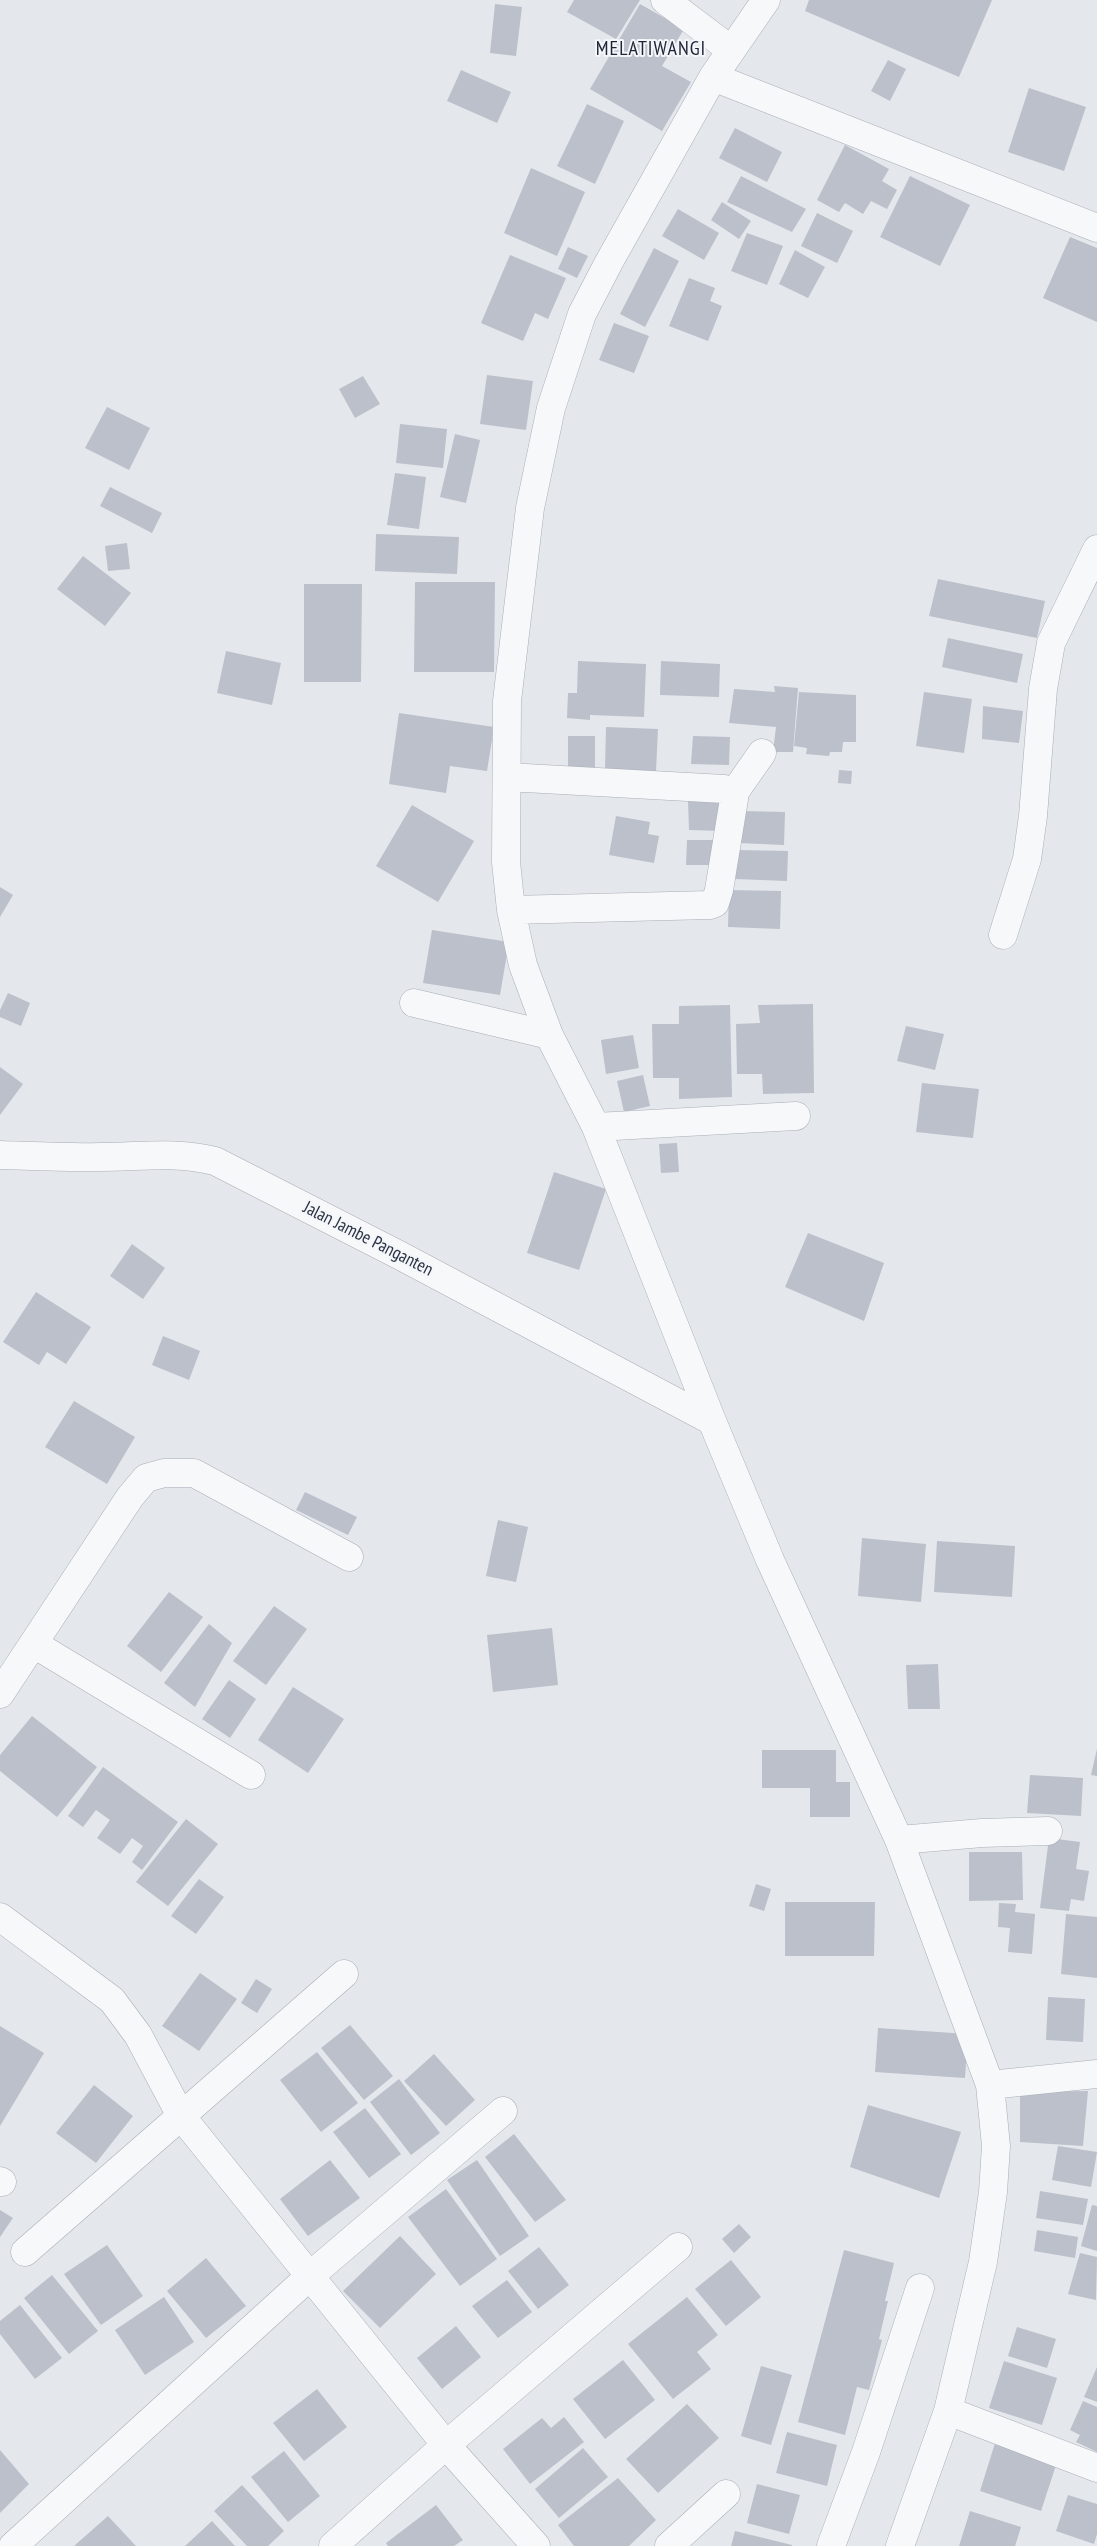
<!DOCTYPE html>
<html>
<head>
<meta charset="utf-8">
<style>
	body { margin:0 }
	canvas { display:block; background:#e4e7ec }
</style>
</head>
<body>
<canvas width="1097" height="2546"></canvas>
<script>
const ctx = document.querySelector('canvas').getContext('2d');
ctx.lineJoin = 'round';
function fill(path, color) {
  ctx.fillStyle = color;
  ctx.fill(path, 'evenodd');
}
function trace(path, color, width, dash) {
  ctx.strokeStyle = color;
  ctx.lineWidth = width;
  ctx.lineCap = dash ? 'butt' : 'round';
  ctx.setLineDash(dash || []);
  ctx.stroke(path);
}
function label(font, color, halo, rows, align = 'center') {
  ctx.font = font + ' "PT Sans Narrow",sans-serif';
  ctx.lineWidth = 4;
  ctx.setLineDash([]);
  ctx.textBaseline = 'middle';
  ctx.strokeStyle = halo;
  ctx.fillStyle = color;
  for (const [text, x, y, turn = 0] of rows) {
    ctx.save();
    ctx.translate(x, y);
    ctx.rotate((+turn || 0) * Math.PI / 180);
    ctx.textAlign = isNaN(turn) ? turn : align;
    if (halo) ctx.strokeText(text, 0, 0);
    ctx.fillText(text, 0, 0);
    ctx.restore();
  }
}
const building = new Path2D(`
	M 574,0 L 640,0 L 616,39 L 567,12 Z
	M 809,0 L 992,0 L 959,77 L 805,11 Z
	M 495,4 L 522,7 L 516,56 L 490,53 Z
	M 640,4 L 684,29 L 662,66 L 691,82 L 662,131 L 590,89 Z
	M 888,60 L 906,69 L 890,101 L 871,91 Z
	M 461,70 L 511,92 L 497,123 L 447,101 Z
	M 1029,88 L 1086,107 L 1064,171 L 1008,152 Z
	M 587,104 L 624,121 L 595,184 L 557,166 Z
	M 735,128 L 782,152 L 767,182 L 719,158 Z
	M 845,145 L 889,169 L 882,181 L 897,190 L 887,209 L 871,201 L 863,214 L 845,203 L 839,212 L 817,200 Z
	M 531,168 L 585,192 L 557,256 L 504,233 Z
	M 741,176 L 806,209 L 792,232 L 727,202 Z
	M 910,176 L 970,205 L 940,266 L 880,237 Z
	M 722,202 L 751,221 L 739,239 L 711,220 Z
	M 678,209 L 719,233 L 704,260 L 662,236 Z
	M 817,213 L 853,231 L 837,263 L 801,246 Z
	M 747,233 L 783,246 L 767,285 L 731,271 Z
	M 1070,237 L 1097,248 L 1097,322 L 1043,298 Z
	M 568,247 L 588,256 L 577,278 L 558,269 Z
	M 654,248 L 679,261 L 645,327 L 620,314 Z
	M 795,250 L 825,267 L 808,298 L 779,284 Z
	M 510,255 L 566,278 L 548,319 L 535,313 L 523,341 L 481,323 Z
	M 689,278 L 715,288 L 710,301 L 722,306 L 708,341 L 669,326 Z
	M 614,323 L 649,336 L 634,373 L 599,360 Z
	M 487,375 L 533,381 L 526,430 L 480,424 Z
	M 363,376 L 380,404 L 355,418 L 339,389 Z
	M 107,407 L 150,428 L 129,470 L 85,448 Z
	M 400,424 L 447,429 L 443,468 L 396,463 Z
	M 455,434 L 480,440 L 466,503 L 440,497 Z
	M 395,473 L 426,477 L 419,529 L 387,525 Z
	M 110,487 L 162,513 L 152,533 L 100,506 Z
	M 376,534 L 459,537 L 457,574 L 375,571 Z
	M 127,543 L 130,569 L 108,571 L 105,546 Z
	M 83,556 L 131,593 L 105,626 L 57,589 Z
	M 938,579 L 1045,601 L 1037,638 L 929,616 Z
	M 415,582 L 495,582 L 494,672 L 414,672 Z
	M 304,584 L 362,584 L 361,682 L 304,682 Z
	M 948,638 L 1023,654 L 1017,683 L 942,667 Z
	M 226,651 L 281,663 L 272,705 L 217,693 Z
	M 578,661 L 646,664 L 644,717 L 590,715 L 590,720 L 567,718 L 568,693 L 577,693 Z
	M 661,661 L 720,664 L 719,697 L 660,695 Z
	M 774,686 L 798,688 L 793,752 L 773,752 L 776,727 L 729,723 L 734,689 L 775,692 Z
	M 799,692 L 856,695 L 856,742 L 843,742 L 842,752 L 830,752 L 829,756 L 806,754 L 807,748 L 794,746 Z
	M 924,692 L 972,699 L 964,753 L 916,746 Z
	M 983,706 L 1023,711 L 1019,743 L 982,739 Z
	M 399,713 L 494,727 L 487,771 L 450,766 L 446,793 L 389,784 Z
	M 606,727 L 658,729 L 656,771 L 605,770 Z
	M 568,736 L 595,736 L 595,774 L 568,774 Z
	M 693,736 L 730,737 L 729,765 L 691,764 Z
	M 839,770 L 852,771 L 851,784 L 838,783 Z
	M 722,800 L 722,831 L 689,830 L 688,801 Z
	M 412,805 L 474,841 L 438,902 L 376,866 Z
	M 741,811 L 785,812 L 784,845 L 739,843 Z
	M 616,816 L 650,822 L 648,834 L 659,836 L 654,863 L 609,855 Z
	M 687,840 L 716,840 L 716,865 L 686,865 Z
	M 736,850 L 788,851 L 787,881 L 735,879 Z
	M 0,887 L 13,895 L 0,917 Z
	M 729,890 L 781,891 L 780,929 L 728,927 Z
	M 432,930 L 509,942 L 500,995 L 423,983 Z
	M 8,993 L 30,1003 L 21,1026 L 0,1017 L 0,1010 Z
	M 813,1004 L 814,1093 L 763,1094 L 762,1074 L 737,1074 L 736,1024 L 760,1023 L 758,1005 Z
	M 730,1005 L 732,1097 L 679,1099 L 679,1078 L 653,1078 L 652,1024 L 679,1024 L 679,1006 Z
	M 906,1026 L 944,1034 L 935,1070 L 897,1061 Z
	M 633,1035 L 639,1068 L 606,1074 L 601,1040 Z
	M 0,1067 L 23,1084 L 0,1115 Z
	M 643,1075 L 650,1106 L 624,1112 L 617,1081 Z
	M 922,1083 L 979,1089 L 973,1138 L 916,1132 Z
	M 677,1143 L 679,1172 L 661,1173 L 659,1144 Z
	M 554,1172 L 606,1189 L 579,1270 L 527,1253 Z
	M 808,1233 L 884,1263 L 864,1321 L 785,1287 Z
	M 132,1244 L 165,1268 L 143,1299 L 110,1276 Z
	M 36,1292 L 91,1327 L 66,1364 L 47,1352 L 39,1365 L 3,1342 Z
	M 163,1336 L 200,1351 L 189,1380 L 152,1365 Z
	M 74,1401 L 135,1437 L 107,1484 L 45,1447 Z
	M 305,1492 L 357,1517 L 348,1535 L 296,1510 Z
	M 498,1520 L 528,1527 L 516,1582 L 486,1576 Z
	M 862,1538 L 926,1544 L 921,1602 L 858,1596 Z
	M 937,1541 L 1015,1546 L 1012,1597 L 934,1592 Z
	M 169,1592 L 203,1617 L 161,1672 L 127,1646 Z
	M 274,1606 L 307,1629 L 266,1685 L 233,1661 Z
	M 209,1624 L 232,1643 L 195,1707 L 164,1683 Z
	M 552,1628 L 558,1685 L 493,1692 L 487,1635 Z
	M 938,1664 L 940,1709 L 908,1709 L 906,1665 Z
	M 229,1680 L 256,1699 L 230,1738 L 202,1719 Z
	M 293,1687 L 344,1719 L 308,1773 L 258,1740 Z
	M 32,1716 L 97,1767 L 57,1817 L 0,1771 L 0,1755 Z
	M 1097,1749 L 1097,1776 L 1091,1775 Z
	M 762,1750 L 836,1750 L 836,1782 L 850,1782 L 850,1817 L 810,1817 L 810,1788 L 762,1788 Z
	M 103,1767 L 178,1822 L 142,1870 L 132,1862 L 143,1846 L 132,1838 L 120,1854 L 97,1838 L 110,1820 L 96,1810 L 83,1827 L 68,1816 Z
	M 1030,1775 L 1083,1778 L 1081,1816 L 1027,1813 Z
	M 186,1819 L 218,1844 L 168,1906 L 136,1882 Z
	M 1049,1838 L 1080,1842 L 1076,1869 L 1089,1871 L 1084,1901 L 1071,1899 L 1069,1911 L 1040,1908 Z
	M 969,1852 L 1022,1852 L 1023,1900 L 969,1901 Z
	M 199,1879 L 224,1897 L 196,1934 L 171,1916 Z
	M 756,1884 L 771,1889 L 764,1911 L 749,1906 Z
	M 785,1902 L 875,1902 L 874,1956 L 785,1956 Z
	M 999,1903 L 1016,1904 L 1015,1912 L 1035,1914 L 1032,1954 L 1008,1952 L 1010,1928 L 998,1927 Z
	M 1066,1914 L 1097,1917 L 1097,1978 L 1061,1974 Z
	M 200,1973 L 237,1999 L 199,2051 L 162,2026 Z
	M 256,1979 L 272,1989 L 257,2013 L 241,2003 Z
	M 1048,1997 L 1085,1999 L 1083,2042 L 1046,2040 Z
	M 350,2025 L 393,2076 L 364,2100 L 321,2048 Z
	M 0,2026 L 44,2053 L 0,2126 Z
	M 878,2028 L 968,2034 L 965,2078 L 875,2072 Z
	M 317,2052 L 358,2103 L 321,2132 L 280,2080 Z
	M 434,2054 L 475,2100 L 446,2126 L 404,2081 Z
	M 399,2079 L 440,2133 L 411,2155 L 370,2102 Z
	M 94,2085 L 133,2116 L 96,2163 L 56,2133 Z
	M 1088,2091 L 1083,2146 L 1020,2142 L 1020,2092 Z
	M 868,2105 L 961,2132 L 939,2198 L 850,2167 Z
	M 365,2108 L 401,2154 L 369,2178 L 333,2132 Z
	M 514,2134 L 566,2200 L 535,2222 L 485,2157 Z
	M 1058,2146 L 1097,2152 L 1091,2187 L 1052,2180 Z
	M 330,2160 L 360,2198 L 308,2236 L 280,2199 Z
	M 477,2160 L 529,2236 L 500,2256 L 447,2180 Z
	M 446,2189 L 497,2259 L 460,2286 L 408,2217 Z
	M 1040,2191 L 1088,2199 L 1083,2225 L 1036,2218 Z
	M 1092,2205 L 1097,2206 L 1097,2251 L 1081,2246 Z
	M 0,2210 L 13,2218 L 0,2237 Z
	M 739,2224 L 751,2237 L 734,2253 L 722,2239 Z
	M 1037,2230 L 1078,2237 L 1075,2258 L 1034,2251 Z
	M 400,2236 L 436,2274 L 380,2328 L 343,2291 Z
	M 107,2245 L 143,2296 L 101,2325 L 64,2274 Z
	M 539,2247 L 569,2285 L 538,2309 L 508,2271 Z
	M 844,2250 L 894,2263 L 885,2301 L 888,2301 L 879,2339 L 882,2340 L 869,2390 L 857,2387 L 845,2435 L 798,2422 Z
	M 1080,2253 L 1097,2257 L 1096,2300 L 1068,2294 Z
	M 206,2258 L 246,2306 L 206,2338 L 167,2291 Z
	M 731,2260 L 761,2297 L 726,2326 L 695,2289 Z
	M 52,2275 L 98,2331 L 69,2354 L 24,2298 Z
	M 507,2280 L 532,2312 L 498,2338 L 472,2306 Z
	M 164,2297 L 194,2342 L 145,2375 L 115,2330 Z
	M 687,2297 L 718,2335 L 697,2352 L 711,2369 L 673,2399 L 628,2344 Z
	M 20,2305 L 62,2358 L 35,2379 L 0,2334 L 0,2321 Z
	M 456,2326 L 481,2357 L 442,2389 L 417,2358 Z
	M 1017,2327 L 1056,2339 L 1047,2368 L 1008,2356 Z
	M 623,2360 L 655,2400 L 605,2439 L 573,2399 Z
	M 1004,2361 L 1057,2378 L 1042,2425 L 989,2408 Z
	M 761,2366 L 792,2375 L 771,2445 L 741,2436 Z
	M 1097,2367 L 1097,2402 L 1084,2397 Z
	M 317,2389 L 347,2427 L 304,2461 L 273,2423 Z
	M 1083,2401 L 1097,2407 L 1097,2452 L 1076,2442 L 1080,2435 L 1070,2430 Z
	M 687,2404 L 719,2438 L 658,2493 L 626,2459 Z
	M 564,2417 L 584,2442 L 530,2484 L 503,2449 L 542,2418 L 551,2428 Z
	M 787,2432 L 837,2445 L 827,2486 L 776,2473 Z
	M 996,2440 L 1058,2459 L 1041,2511 L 980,2491 Z
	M 583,2448 L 608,2477 L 559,2518 L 535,2489 Z
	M 0,2450 L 29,2484 L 0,2513 Z
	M 284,2451 L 320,2496 L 288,2522 L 251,2477 Z
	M 618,2478 L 656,2520 L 629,2546 L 574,2546 L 558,2525 Z
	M 757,2484 L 800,2495 L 789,2534 L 747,2523 Z
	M 242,2485 L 284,2531 L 268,2546 L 247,2546 L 214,2511 Z
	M 1068,2495 L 1097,2504 L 1097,2534 L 1094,2544 L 1056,2531 Z
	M 436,2505 L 463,2540 L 454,2546 L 388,2546 L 386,2543 Z
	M 970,2511 L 1021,2527 L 1015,2546 L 959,2546 Z
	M 108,2516 L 136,2546 L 74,2546 Z
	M 212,2521 L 235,2546 L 185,2546 Z
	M 735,2531 L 792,2545 L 792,2546 L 731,2546 Z`);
const street = new Path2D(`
	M 665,0 L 731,50
	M 766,0 L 713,77 L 609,262 L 582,314 L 551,408 L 530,508 L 507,701 L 506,862 L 511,910 L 523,965 L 549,1035 L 596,1127 L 712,1421 L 770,1560 L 899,1840 L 990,2085 L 996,2146 L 993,2192 L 983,2262 L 948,2411 L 900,2546
	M 713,77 L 1097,228
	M 507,777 L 724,789 L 734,793 L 734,799 L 719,890 L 715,903 L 710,905 L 511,910
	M 734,793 L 762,753
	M 1003,935 L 1027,859 L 1033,816 L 1043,689 L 1051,643 L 1097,549
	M 414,1003 L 549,1035
	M 596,1127 L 796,1116
	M 0,1155 C 33,1156 67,1158 100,1157 C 140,1157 177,1151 215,1161 L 399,1255 L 712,1421
	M 34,1644 L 251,1775
	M 0,1694 L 130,1497 L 146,1478 L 164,1473 L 194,1473 L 349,1557
	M 899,1840 L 982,1833 L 1048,1831
	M 0,1917 L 112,2000 L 138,2035 L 181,2116 L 446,2445 L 536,2546
	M 990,2085 L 1097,2074
	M 0,2181 L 2,2182
	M 25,2252 L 344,1974
	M 948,2411 L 1097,2468
	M 13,2546 L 311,2275 L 503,2111
	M 333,2546 L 446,2445 L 678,2247
	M 669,2546 L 726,2494
	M 831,2546 L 866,2452 L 920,2288`);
const streetNames = [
	["Jalan Jambe Panganten",368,1239,27]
];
const quarterNames = [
	["MELATIWANGI",651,49]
];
fill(building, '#bbc0ca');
trace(street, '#a9aeb7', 29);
trace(street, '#f7f8fa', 28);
label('18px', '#2b3445', '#f4f6f9', streetNames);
ctx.letterSpacing = '1px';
label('20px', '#1d2536', '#f4f6f9', quarterNames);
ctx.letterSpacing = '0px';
</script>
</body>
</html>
